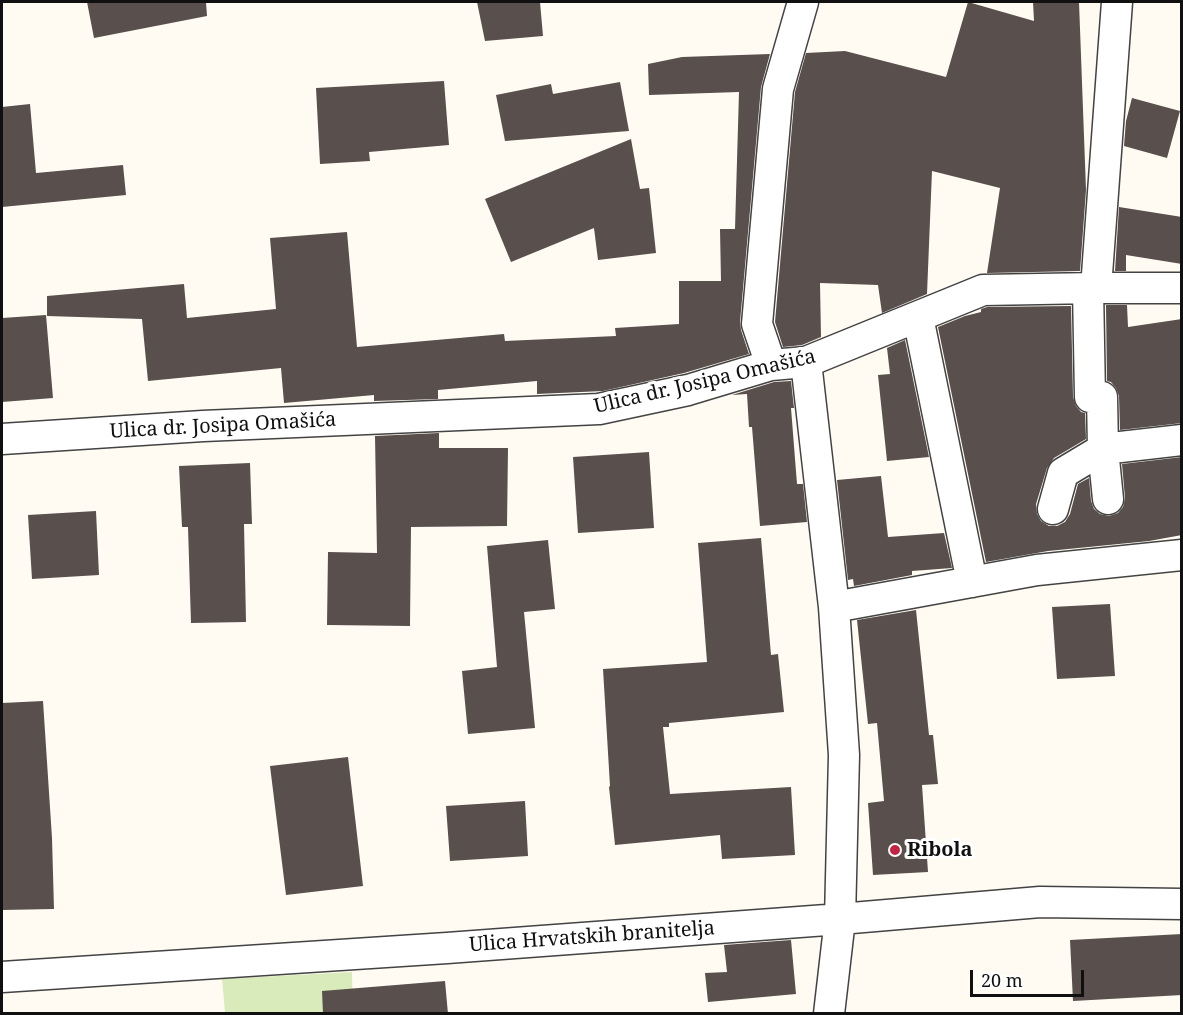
<!DOCTYPE html>
<html>
<head>
<meta charset="utf-8">
<style>
	body { margin:0 }
	#map { position:relative; width:1183px; height:1015px; overflow:hidden; background:#fffbf3; font-family:"Noto Serif",serif }
	canvas { display:block }
	.frame { position:absolute; inset:0; border:3px solid #101010; pointer-events:none }
	.scale { position:absolute; left:970px; top:970px; width:114px; height:27px; box-sizing:border-box; border:3px solid #101010; border-top:0; padding-left:8px; font-size:18px; line-height:21px; white-space:nowrap; color:#101010; -webkit-text-stroke:4px #fff; paint-order:stroke }
</style>
</head>
<body>
<div id="map">
<canvas width="1183" height="1015"></canvas>
<div class="frame"></div>
<div class="scale">20 m</div>
</div>
<script>
const ctx = document.querySelector('canvas').getContext('2d');
ctx.lineJoin = 'round';
function fill(path, color) {
  ctx.fillStyle = color;
  ctx.fill(path, 'evenodd');
}
function trace(path, color, width, dash) {
  ctx.strokeStyle = color;
  ctx.lineWidth = width;
  ctx.lineCap = dash ? 'butt' : 'round';
  ctx.setLineDash(dash || []);
  ctx.stroke(path);
}
function label(font, color, halo, rows, align = 'center') {
  ctx.font = font + ' "Noto Serif",serif';
  ctx.lineWidth = 6;
  ctx.setLineDash([]);
  ctx.textBaseline = 'middle';
  ctx.strokeStyle = halo;
  ctx.fillStyle = color;
  for (const [text, x, y, turn = 0] of rows) {
    ctx.save();
    ctx.translate(x, y);
    ctx.rotate((+turn || 0) * Math.PI / 180);
    ctx.textAlign = isNaN(turn) ? turn : align;
    if (halo) ctx.strokeText(text, 0, 0);
    ctx.fillText(text, 0, 0);
    ctx.restore();
  }
}
const green = new Path2D(`
	M 352,972 L 353,1013 L 225,1013 L 222,979 Z`);
const building = new Path2D(`
	M 87,2 L 206,2 L 207,16 L 94,38 Z
	M 477,2 L 540,2 L 543,36 L 485,41 Z
	M 968,2 L 1034,21 L 1033,2 L 1079,2 L 1086,190 L 1080,271 L 987,273 L 1000,188 L 932,171 L 927,294 L 882,313 L 878,285 L 820,283 L 821,337 L 802,345 L 783,347 L 775,322 L 795,92 L 806,53 L 845,51 L 946,77 Z
	M 770,54 L 761,87 L 740,322 L 741,330 L 749,354 L 684,373 L 603,391 L 537,394 L 537,381 L 438,390 L 438,399 L 374,401 L 374,395 L 284,403 L 281,368 L 148,381 L 142,319 L 47,316 L 47,296 L 184,284 L 187,318 L 276,309 L 270,238 L 347,232 L 357,347 L 504,334 L 505,341 L 616,336 L 615,328 L 679,324 L 679,281 L 721,281 L 720,229 L 735,229 L 739,92 L 649,95 L 648,64 L 682,57 Z
	M 444,81 L 449,145 L 369,152 L 370,161 L 320,164 L 316,88 Z
	M 620,82 L 629,131 L 505,141 L 496,95 L 551,84 L 553,94 Z
	M 1132,98 L 1180,111 L 1167,158 L 1124,146 L 1126,121 Z
	M 30,104 L 36,173 L 123,165 L 126,195 L 2,207 L 2,107 Z
	M 631,139 L 640,189 L 649,188 L 656,253 L 598,260 L 594,228 L 511,262 L 485,199 Z
	M 1119,207 L 1182,217 L 1182,264 L 1126,255 L 1126,271 L 1115,271 Z
	M 1106,305 L 1127,305 L 1128,327 L 1182,319 L 1182,423 L 1120,430 L 1119,396 L 1116,388 L 1111,382 L 1107,381 Z
	M 1071,306 L 1073,397 L 1076,406 L 1081,412 L 1085,413 L 1086,439 L 1054,458 L 1047,468 L 1036,504 L 1037,514 L 1041,521 L 1049,526 L 1057,526 L 1065,522 L 1070,514 L 1078,484 L 1089,478 L 1091,501 L 1094,509 L 1100,514 L 1109,516 L 1118,513 L 1123,507 L 1125,498 L 1122,464 L 1182,457 L 1182,535 L 1149,541 L 1048,551 L 986,562 L 938,327 L 965,316 L 981,312 L 981,309 L 987,307 Z
	M 46,315 L 53,398 L 2,402 L 2,318 Z
	M 905,340 L 929,457 L 887,461 L 878,375 L 890,374 L 887,348 Z
	M 791,381 L 794,408 L 791,408 L 797,484 L 803,484 L 807,522 L 760,526 L 752,427 L 749,427 L 747,394 L 732,395 L 774,382 Z
	M 439,433 L 439,448 L 508,448 L 507,526 L 411,527 L 410,626 L 327,625 L 328,552 L 377,553 L 375,436 Z
	M 649,452 L 654,528 L 578,533 L 573,457 Z
	M 250,463 L 252,524 L 244,524 L 246,622 L 191,623 L 188,527 L 182,527 L 179,466 Z
	M 881,476 L 888,537 L 944,533 L 952,568 L 912,571 L 912,575 L 854,586 L 853,579 L 848,580 L 837,480 Z
	M 96,511 L 99,575 L 32,579 L 28,515 Z
	M 761,538 L 771,655 L 778,654 L 784,712 L 669,723 L 669,727 L 663,727 L 670,794 L 791,787 L 795,855 L 722,859 L 720,835 L 615,845 L 609,787 L 610,786 L 603,669 L 707,662 L 698,543 Z
	M 548,540 L 555,609 L 524,612 L 535,728 L 468,734 L 462,671 L 497,667 L 487,546 Z
	M 1110,604 L 1115,676 L 1057,679 L 1052,607 Z
	M 916,610 L 929,735 L 933,735 L 938,784 L 922,785 L 928,872 L 873,875 L 868,803 L 884,801 L 877,723 L 868,724 L 857,620 Z
	M 43,701 L 52,838 L 54,909 L 2,910 L 2,703 Z
	M 348,757 L 363,886 L 286,895 L 270,766 Z
	M 525,801 L 528,856 L 450,861 L 446,806 Z
	M 1182,934 L 1182,995 L 1073,1001 L 1070,940 Z
	M 791,940 L 796,994 L 708,1002 L 705,973 L 727,972 L 724,945 Z
	M 445,981 L 448,1014 L 323,1014 L 322,991 Z`);
const street = new Path2D(`
	M 1088,288 L 1090,397 L 1102,397 L 1103,449 L 1108,499
	M 1096,288 L 1117,2
	M 918,317 L 972,582
	M 806,362 L 834,607 L 844,755 L 840,919 L 829,1014
	M 771,365 L 757,324 L 778,89 L 803,2
	M 2,439 L 203,426 L 599,409 L 688,390 L 771,365 L 806,362 L 983,290 L 1096,288 L 1182,288
	M 1053,509 L 1063,473 L 1103,449 L 1182,440
	M 834,607 L 1037,570 L 1182,555
	M 2,977 L 447,948 L 840,919 L 1040,902 L 1182,904`);
const markers = [
	[895,850,6,"#c42441"]
];
const streetNames = [
	["Ulica dr. Josipa Omašića",705,382,-13],
	["Ulica dr. Josipa Omašića",223,426,-3],
	["Ulica Hrvatskih branitelja",592,937,-4]
];
const poiNames = [
	["Ribola",907,850]
];
fill(green, '#daebbb');
fill(building, '#594f4c');
trace(street, '#434343', 33);
trace(street, '#fff', 30);
for (const [x, y, r, color] of markers) {
  const dot = new Path2D();
  dot.arc(x, y, r, 0, 2 * Math.PI);
  ctx.fillStyle = color;
  ctx.fill(dot);
  trace(dot, '#fff', 2);
}
label('20px', '#101010', '#fff', streetNames);
label('bold 20px', '#101010', '#fff', poiNames, 'left');
</script>
</body>
</html>
